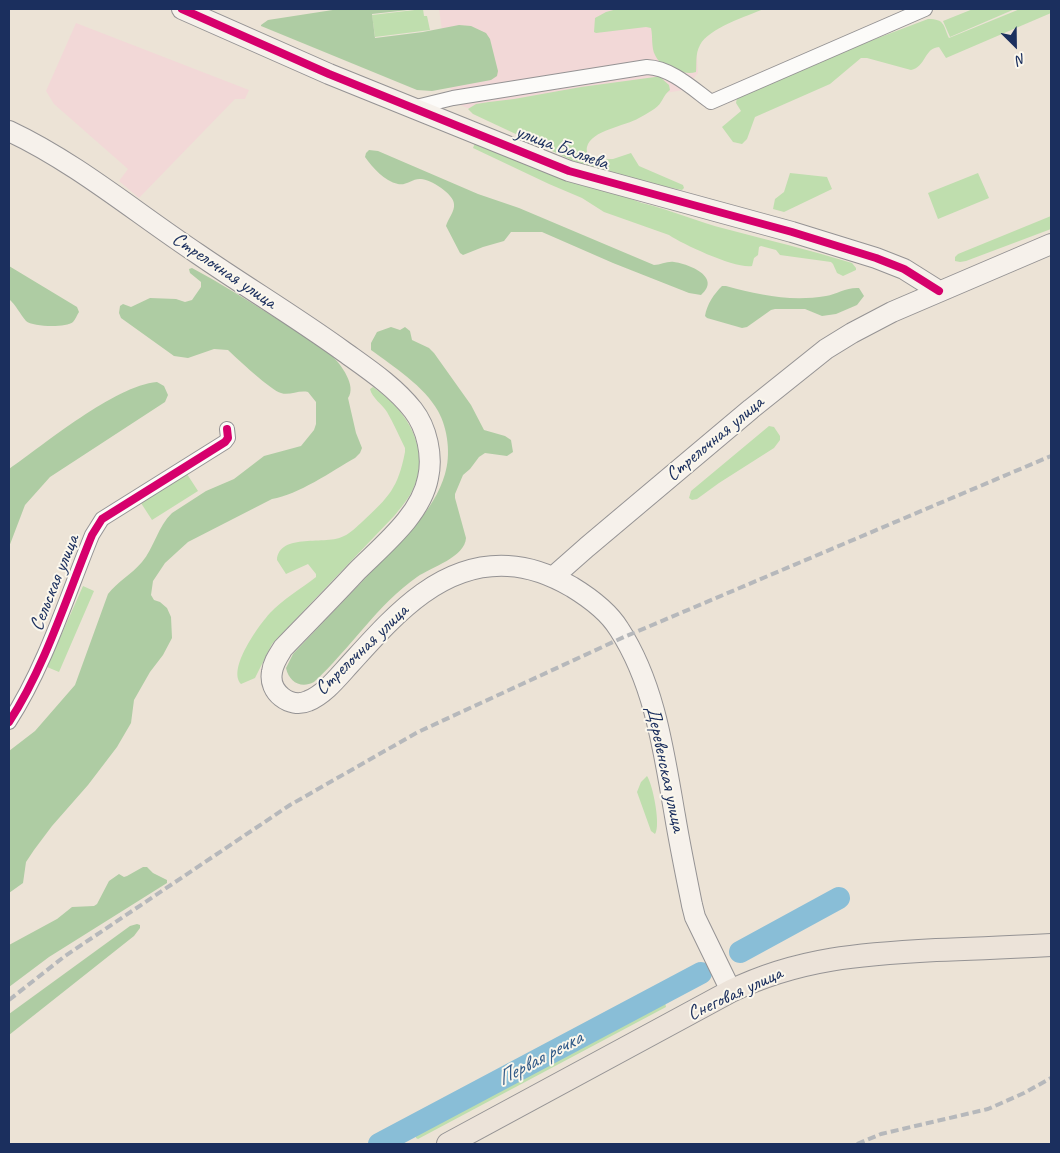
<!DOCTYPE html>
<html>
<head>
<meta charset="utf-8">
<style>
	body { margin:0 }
	#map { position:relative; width:1060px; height:1153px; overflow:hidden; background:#ece3d6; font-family:Caveat,sans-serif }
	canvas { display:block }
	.frame { position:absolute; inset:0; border:10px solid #1b2f5e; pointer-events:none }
	.north { position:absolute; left:990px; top:20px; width:50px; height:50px; -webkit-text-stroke:4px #fbf7ec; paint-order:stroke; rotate:157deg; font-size:14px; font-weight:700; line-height:20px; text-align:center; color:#1b2f5e }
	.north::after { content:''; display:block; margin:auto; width:18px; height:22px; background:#1b2f5e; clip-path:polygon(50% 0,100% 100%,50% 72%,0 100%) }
</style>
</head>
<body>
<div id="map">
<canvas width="1060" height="1153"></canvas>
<div class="frame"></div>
<div class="north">N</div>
</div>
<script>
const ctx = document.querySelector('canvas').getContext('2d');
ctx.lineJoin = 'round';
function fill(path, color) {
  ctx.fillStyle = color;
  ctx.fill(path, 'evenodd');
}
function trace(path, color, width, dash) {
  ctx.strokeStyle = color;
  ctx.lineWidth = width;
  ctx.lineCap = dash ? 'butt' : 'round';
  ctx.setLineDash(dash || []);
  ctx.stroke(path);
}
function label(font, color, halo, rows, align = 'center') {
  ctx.font = font + ' Caveat,sans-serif';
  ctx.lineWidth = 4;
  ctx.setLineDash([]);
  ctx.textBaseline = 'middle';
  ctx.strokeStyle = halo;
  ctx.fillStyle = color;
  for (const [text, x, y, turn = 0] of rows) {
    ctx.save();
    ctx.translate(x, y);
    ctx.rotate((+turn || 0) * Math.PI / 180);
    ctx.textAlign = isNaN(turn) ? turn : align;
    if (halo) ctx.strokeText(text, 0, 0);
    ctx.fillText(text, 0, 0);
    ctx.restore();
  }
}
const built = new Path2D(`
	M 439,9 L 750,9 L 696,38 L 698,73 L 684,90 L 665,93 L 529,130 L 454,103 L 451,92 Z
	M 76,23 L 249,90 L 245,99 L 235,99 L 139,198 L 119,181 L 128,169 L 54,104 L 46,91 Z`);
const green = new Path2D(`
	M 423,9 L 424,16 L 427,16 L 430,30 L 375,37 L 372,15 Z
	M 617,9 L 764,9 C 747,16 709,28 700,45 C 695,54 697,63 696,72 C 684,76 660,67 655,55 C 651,47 653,37 651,28 L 646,27 L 596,33 L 594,32 L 595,18 L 606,12 Z
	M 973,9 L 1015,9 L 950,37 L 943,21 Z
	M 1020,9 L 1051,9 L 1051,13 L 946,58 L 939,47 C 924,48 926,67 911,70 L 867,58 L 861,58 L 830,84 L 755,117 L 747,139 L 742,144 L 733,142 L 722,127 L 741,111 L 736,103 L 737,98 L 833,55 L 928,19 C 945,19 943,25 949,38 Z
	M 655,77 L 660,77 L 669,85 L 670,90 C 664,95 665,96 661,102 C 658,108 646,114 639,118 C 626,126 591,130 587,147 C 586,150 588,155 588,158 L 590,160 L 613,159 L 631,153 L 639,166 L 683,185 L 684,188 L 682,190 L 647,183 L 582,165 L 473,114 L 468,109 L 476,104 L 489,102 L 514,99 L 581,87 Z
	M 475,143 L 642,203 C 671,210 698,222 726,229 C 768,240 810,250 852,263 L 856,268 L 856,270 L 843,276 L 837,273 L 833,264 L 831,262 L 780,255 L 776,250 L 761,246 L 759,247 L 758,255 L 754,258 L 752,266 C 736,269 684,245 669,235 L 604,212 L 582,198 L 549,184 L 473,148 Z
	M 790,173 L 827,177 L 832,189 L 784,212 L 773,209 L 775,199 L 784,192 Z
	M 978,173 L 989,198 L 938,219 L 928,193 Z
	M 1051,216 L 1051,229 L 966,261 L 960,262 L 955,261 L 955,257 L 958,254 Z
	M 373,387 C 403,407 427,441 417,479 C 413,493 404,504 395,515 L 272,644 L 255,678 L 241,684 C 227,669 259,625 270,613 C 282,600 302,588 316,577 L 316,574 L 308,564 L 286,574 L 277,560 C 279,532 327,546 344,536 C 351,533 357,526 362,522 C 389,497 398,488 405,452 L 405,448 C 399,436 394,424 387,412 C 382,404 372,398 370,389 Z
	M 769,426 L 774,427 L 780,436 L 780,440 L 774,448 L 719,483 L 697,499 L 692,500 L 689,498 L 691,491 Z
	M 187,474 L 198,491 L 152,520 L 141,503 Z
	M 83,586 L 94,591 L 59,672 L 47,667 Z
	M 647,776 C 653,785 661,826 655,834 L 651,831 L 637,792 L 641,782 Z
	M 663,1002 L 665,1002 L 666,1007 L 418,1139 L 416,1138 L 416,1134 Z`);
const forest = new Path2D(`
	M 339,9 L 417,9 L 372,14 L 375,38 L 423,32 L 459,25 L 471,26 L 486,33 L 490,39 L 498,71 L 497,76 L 491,80 L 432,91 L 417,90 L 261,26 L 261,25 L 268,20 Z
	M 369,150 L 378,151 L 478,194 L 519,208 L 654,265 C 661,265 667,261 674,262 C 689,264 722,277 701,295 L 689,293 L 613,263 L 542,232 L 511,232 L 504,241 L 483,247 L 463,255 L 460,253 L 446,226 C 448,219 455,211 454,204 C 454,194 430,179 421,179 C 413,178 406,186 398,184 C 384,181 373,168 365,157 L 366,153 Z
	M 9,266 L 77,307 L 79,312 C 77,315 75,320 73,322 C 66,328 33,327 26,321 C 20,314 16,305 9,299 Z
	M 192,268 C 220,283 247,300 274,317 C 293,328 315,340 331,355 C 341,364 357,386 348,398 L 356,433 L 362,448 L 360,453 L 355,458 C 332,471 298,495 272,499 L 188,542 L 165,563 L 153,581 L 151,595 L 154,600 L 160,602 L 167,608 L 171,617 L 172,638 L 163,655 L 150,672 L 134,700 L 131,723 L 117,747 L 88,785 L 52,826 L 34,850 L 26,862 L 23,883 L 9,893 L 9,751 L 35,731 L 75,685 L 108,594 C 117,582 132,574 142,562 C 154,548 158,526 172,513 L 206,491 L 234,479 L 264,456 L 301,446 L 314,430 L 316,424 L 316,402 L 308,392 C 298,390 289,396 281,393 C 272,391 236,358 228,350 L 214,349 L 188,358 L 174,356 L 121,318 L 119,313 L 120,306 L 123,304 L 131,307 L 150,298 L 176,299 L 185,302 L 192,300 L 201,287 L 201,282 L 190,273 L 189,269 Z
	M 722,286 L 726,286 C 759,295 791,302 826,296 C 837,294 847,287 859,288 L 864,296 L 857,305 L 836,314 L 822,316 L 805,309 L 775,309 L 771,310 L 747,327 L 742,328 L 707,318 L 705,316 C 707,304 714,294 722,286 Z
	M 391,327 L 400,330 L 405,327 L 410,331 L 412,340 L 429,348 L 434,353 L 471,405 L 484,430 L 505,436 L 511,440 L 513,452 L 507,456 L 485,453 L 479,457 L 470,469 L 463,475 L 455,494 L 455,498 L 466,538 C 465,557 432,567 417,577 C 377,605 350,649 314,682 C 301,689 289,682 286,668 L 293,654 C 320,625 348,597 375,568 C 401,540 434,512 445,474 C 451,455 448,429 438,411 C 425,387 393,366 371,350 L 371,343 L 377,332 Z
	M 157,382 L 164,386 L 168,395 L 165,402 L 50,477 L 25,505 L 9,547 L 9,469 C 45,444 114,386 157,382 Z
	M 143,867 L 147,867 L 153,873 L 167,880 L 167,883 L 49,957 L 9,987 L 9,945 L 57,919 L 72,907 L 94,906 L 97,904 L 109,881 L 119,874 L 124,877 L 127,876 Z
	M 137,924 L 140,925 L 140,928 L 134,936 L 9,1035 L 9,1014 L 130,926 Z`);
const river = new Path2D(`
	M 740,952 L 839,898
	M 379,1144 L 701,973`);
const street = new Path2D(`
	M 412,108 L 453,98 L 647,67 C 671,68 692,88 711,102 L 925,9
	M 9,722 C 45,667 67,596 92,535 L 102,519 L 225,442 L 228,438 L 227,429`);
const secondary = new Path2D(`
	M 182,9 L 329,74 L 569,171 L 792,232 L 876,258 L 904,269 L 939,291
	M 9,131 C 77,163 136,213 198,254 C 246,287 296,317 343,351 C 368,369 394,386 413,410 C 427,428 433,456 428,478 C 421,515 383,545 357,571 C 333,597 308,622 283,648 C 278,656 273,663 272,672 C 268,692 290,709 308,701 C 325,694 338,677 350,664 C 392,618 439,562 508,566 C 529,567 553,576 572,587 C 590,598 608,611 619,629 C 655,684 664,753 675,816 C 680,846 686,875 692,905 L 695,917 L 731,991
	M 553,577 L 587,547 L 751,409 L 826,349 L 852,333 L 892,312 L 1051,244`);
const primary = new Path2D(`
	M 448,1144 L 731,991 C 799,958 863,954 936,950 C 975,949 1013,947 1051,945`);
const rail = new Path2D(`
	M 9,1000 L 65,956 L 290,805 L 418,732 L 624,637 L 1051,456
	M 857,1144 L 881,1134 L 988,1109 L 1024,1093 L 1051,1078`);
const cycleway = new Path2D(`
	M 182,9 L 329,74 L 569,171 L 792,232 L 876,258 L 904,269 L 939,291
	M 9,722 C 45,667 67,596 92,535 L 102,519 L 225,442 L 228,438 L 227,429`);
const streetNames = [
	["улица Баляева",562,148,20],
	["Стрелочная улица",224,271,34],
	["Стрелочная улица",715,439,-40],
	["Сельская улица",55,583,-68],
	["Стрелочная улица",362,650,-44],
	["Деревенская улица",665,769,78],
	["Снеговая улица",735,994,-25]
];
const waterNames = [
	["Первая речка",540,1059,-28]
];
fill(built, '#f2d8d7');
fill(green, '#bfdeae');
fill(forest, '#aecca3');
trace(river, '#89bed7', 22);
trace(street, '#959394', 16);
trace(secondary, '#959394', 22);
trace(primary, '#959394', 24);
trace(street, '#fcfbf9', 14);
trace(secondary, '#f6f1eb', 20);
trace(primary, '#ece3d9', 22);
trace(rail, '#b6b8bb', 4, [8, 4]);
trace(cycleway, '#d6006c', 8);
label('20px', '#1b2f5e', '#fbf7ec', streetNames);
label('italic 21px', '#325b89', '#fbf7ec', waterNames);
</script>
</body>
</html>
